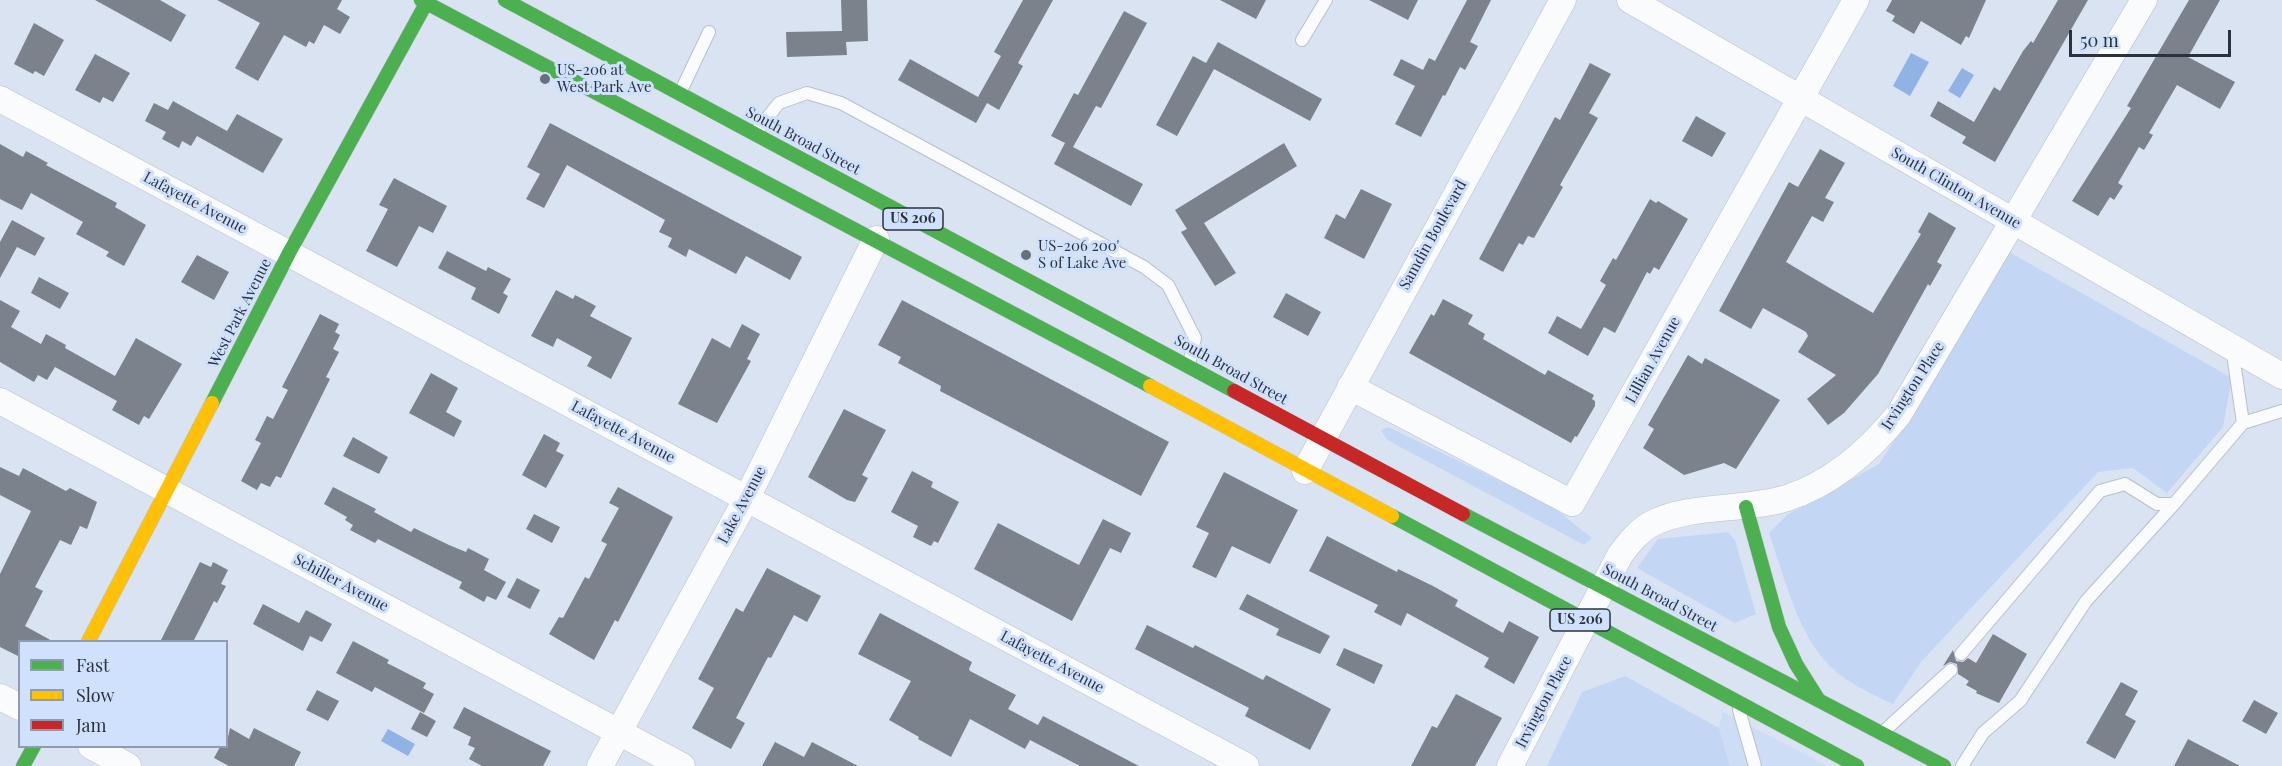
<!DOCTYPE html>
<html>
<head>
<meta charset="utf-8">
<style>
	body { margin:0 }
	#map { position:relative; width:2282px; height:766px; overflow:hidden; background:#dae3f2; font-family:"Playfair Display",serif }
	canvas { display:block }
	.legend { position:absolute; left:18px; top:640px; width:210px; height:108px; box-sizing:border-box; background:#cfe1fc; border:2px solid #8e9bb0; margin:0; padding:8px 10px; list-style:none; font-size:18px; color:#2c323d }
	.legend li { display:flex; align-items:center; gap:12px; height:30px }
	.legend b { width:30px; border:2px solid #8e9bb0 }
	.scale { position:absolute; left:2069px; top:30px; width:162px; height:27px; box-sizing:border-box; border:3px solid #2c323d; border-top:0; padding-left:8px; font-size:18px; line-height:21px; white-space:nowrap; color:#2c323d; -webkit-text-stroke:4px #cfe1fc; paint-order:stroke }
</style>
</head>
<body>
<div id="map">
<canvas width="2282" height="766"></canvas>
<ul class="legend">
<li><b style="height:8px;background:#4caf50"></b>Fast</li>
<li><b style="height:8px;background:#ffc107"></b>Slow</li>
<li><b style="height:8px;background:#c62828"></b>Jam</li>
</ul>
<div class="scale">50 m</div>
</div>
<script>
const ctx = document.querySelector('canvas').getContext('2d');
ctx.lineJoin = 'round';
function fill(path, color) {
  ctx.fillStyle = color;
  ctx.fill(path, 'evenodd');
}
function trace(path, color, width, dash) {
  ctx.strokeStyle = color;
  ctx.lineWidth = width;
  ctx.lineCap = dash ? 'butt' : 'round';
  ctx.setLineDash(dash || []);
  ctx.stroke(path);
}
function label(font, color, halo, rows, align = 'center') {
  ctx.font = font + ' "Playfair Display",serif';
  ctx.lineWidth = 6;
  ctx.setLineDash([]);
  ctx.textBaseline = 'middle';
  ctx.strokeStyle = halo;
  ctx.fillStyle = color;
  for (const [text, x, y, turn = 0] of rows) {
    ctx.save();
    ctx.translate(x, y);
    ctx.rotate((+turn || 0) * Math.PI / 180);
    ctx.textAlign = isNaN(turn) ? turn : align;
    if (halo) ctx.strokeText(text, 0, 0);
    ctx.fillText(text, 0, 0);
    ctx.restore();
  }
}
const built = new Path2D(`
	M 1723,712 L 1828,766 L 1730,766 L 1719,728 Z`);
const green = new Path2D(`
	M 2009,252 L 2232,378 L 2223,427 L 2167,493 L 2133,468 L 2098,472 L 1921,662 L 1893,704 C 1868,692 1838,679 1821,656 C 1796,626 1782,570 1769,533 L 1787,515 L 1879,464 L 1943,365 Z
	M 1388,427 L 1550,505 L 1592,538 L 1584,545 L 1387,440 L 1381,430 Z
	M 1728,532 L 1735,540 L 1756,614 L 1735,623 L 1637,568 L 1658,539 Z
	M 1625,676 L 1719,728 L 1730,766 L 1547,766 L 1582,692 Z`);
const water = new Path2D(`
	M 1911,53 L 1929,62 L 1910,96 L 1893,86 Z
	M 1962,68 L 1974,75 L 1960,98 L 1948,91 Z
	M 388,729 L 415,744 L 408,756 L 381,741 Z`);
const building = new Path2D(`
	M 95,0 L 160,0 L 186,15 L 171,42 Z
	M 217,0 L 342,0 L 337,9 L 350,17 L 340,34 L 324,25 L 314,44 L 309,41 L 306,47 L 284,35 L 258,81 L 235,68 L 260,23 Z
	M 841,0 L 867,0 L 868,41 L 846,42 L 847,55 L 787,57 L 786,32 L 842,31 Z
	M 1023,0 L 1053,0 L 1018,63 L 1023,66 L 999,110 L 987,103 L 976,123 L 898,80 L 910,59 L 978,97 L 1001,56 L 994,52 Z
	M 1220,0 L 1266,0 L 1256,19 Z
	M 1369,0 L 1418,0 L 1408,20 Z
	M 1467,0 L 1491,0 L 1470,42 L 1478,46 L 1465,70 L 1460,67 L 1445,96 L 1443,95 L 1421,137 L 1395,124 L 1415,86 L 1393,75 L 1401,59 L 1423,70 L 1429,58 L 1435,61 Z
	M 1892,0 L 1986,0 L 1969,38 L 1966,36 L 1961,45 L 1921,21 L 1914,34 L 1892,21 L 1895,16 L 1886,11 Z
	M 2058,0 L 2088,0 L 1995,162 L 1962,143 L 1966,137 L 1930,116 L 1938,101 L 1974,122 L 1994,87 L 2000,91 L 2023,51 L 2031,41 L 2033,43 Z
	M 2189,0 L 2220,0 L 2188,57 L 2235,82 L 2220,109 L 2177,85 L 2149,133 L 2153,135 L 2144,150 L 2139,147 L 2118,183 L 2123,186 L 2114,200 L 2110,197 L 2098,216 L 2072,201 L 2131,108 L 2127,106 Z
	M 1124,11 L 1147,23 L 1101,108 L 1096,106 L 1073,147 L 1143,184 L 1131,206 L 1054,164 L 1065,143 L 1051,136 L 1074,93 L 1078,95 Z
	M 34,23 L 64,40 L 44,76 L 35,71 L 33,74 L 14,64 Z
	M 1218,42 L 1322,99 L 1310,121 L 1214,69 L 1177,136 L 1156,125 L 1193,56 L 1206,63 Z
	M 95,54 L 130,73 L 113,102 L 103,97 L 100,103 L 75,90 Z
	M 1590,63 L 1611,74 L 1589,113 L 1598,118 L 1560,185 L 1563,187 L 1534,238 L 1528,236 L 1523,245 L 1519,243 L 1503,272 L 1479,259 L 1555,117 L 1560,120 Z
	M 173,101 L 227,131 L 237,114 L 283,139 L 263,173 L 197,136 L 191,146 L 182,141 L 179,148 L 162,139 L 166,132 L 145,121 L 154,103 L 168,110 Z
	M 1696,116 L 1726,133 L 1712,157 L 1682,141 Z
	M 550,123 L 802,257 L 790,280 L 746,256 L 736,274 L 689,249 L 686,257 L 668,247 L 672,238 L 659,232 L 665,220 L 567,165 L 544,208 L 526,199 L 540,174 L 527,167 Z
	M 1284,143 L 1297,166 L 1204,223 L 1236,273 L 1215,286 L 1181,232 L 1187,229 L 1175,210 Z
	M 0,144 L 23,157 L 26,151 L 48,163 L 46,165 L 117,203 L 115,207 L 146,225 L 124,266 L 106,256 L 109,252 L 76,234 L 83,222 L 31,193 L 22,210 L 0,199 Z
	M 1820,149 L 1845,163 L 1825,198 L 1834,202 L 1823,222 L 1812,216 L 1786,262 L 1828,287 L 1873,313 L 1921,234 L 1918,232 L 1929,212 L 1956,228 L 1937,262 L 1942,265 L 1930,286 L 1928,284 L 1878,374 L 1844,413 L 1828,425 L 1807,399 L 1836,375 L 1798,352 L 1808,336 L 1806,332 L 1763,308 L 1751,329 L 1719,311 L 1789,182 L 1798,187 Z
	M 394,178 L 447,206 L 433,233 L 419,226 L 397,267 L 366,251 L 388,209 L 379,205 Z
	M 1361,189 L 1392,204 L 1364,259 L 1324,238 L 1336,214 L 1345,219 Z
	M 1650,199 L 1656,203 L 1658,201 L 1688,219 L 1659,270 L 1654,267 L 1650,274 L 1647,272 L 1615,333 L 1604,327 L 1588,356 L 1548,333 L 1557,316 L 1581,329 L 1606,285 L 1600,281 L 1613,258 L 1616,260 Z
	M 12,220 L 45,238 L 35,256 L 17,247 L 0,278 L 0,242 Z
	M 447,251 L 486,271 L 488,267 L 511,279 L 503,293 L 508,296 L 499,314 L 471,299 L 476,288 L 438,268 Z
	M 197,255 L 229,272 L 214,300 L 181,282 Z
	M 39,277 L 69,293 L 60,309 L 31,293 Z
	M 556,290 L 573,299 L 575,295 L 596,306 L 590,316 L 632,338 L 611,379 L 587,366 L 592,357 L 557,338 L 553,347 L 531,336 Z
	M 1286,293 L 1321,312 L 1308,336 L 1273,317 Z
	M 1443,299 L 1473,315 L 1468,324 L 1485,334 L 1483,339 L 1545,375 L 1548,370 L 1594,395 L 1592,399 L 1595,401 L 1595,406 L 1577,437 L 1575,436 L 1571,443 L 1409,353 L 1431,314 L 1434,316 Z
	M 0,300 L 20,311 L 11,327 L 41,344 L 46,334 L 66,345 L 65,348 L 115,376 L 136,338 L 182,364 L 149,419 L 144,416 L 139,425 L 112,410 L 117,401 L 55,367 L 47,380 L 38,375 L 34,382 L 0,362 Z
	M 902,300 L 1169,442 L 1141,496 L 940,391 L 941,386 L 898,363 L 901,357 L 878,345 Z
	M 320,314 L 339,324 L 335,332 L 340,335 L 333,349 L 339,352 L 326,377 L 330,379 L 281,478 L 276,476 L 270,487 L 261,483 L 257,490 L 241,481 L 261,443 L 255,440 L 267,416 L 273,419 L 288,390 L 282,387 Z
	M 742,324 L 760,334 L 747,359 L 751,361 L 717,423 L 678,404 L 712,338 L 730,348 Z
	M 1688,355 L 1702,364 L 1705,358 L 1780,400 L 1736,469 L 1724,463 L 1684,475 L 1643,448 L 1654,429 L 1648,425 Z
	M 431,373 L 458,388 L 446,412 L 462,421 L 454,437 L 409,413 Z
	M 844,409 L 886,430 L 862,475 L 868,478 L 855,502 L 847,500 L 808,477 Z
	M 544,434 L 560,443 L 556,451 L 564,455 L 546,488 L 522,475 Z
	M 353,437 L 388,457 L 379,474 L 343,456 Z
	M 0,467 L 19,476 L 23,468 L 66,491 L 70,488 L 97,502 L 87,529 L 80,526 L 71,545 L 60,540 L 35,587 L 43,591 L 25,626 L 54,642 L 20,642 L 20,657 L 0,647 L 0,574 L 31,511 L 0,495 Z
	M 912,471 L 933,482 L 931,487 L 959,502 L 938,543 L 934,541 L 931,546 L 913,537 L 918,526 L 891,512 Z
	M 1224,472 L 1298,510 L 1270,564 L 1232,546 L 1216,578 L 1192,567 L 1209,533 L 1196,527 Z
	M 333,487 L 376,509 L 374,512 L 411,532 L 414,528 L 449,545 L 466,552 L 468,548 L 489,559 L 484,570 L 506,582 L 496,600 L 487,596 L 484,602 L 459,588 L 462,582 L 378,539 L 375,543 L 350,530 L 353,525 L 345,520 L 347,517 L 324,504 Z
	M 618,487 L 673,517 L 618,622 L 615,620 L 594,660 L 549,634 L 559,617 L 563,618 L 585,577 L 589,579 L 607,544 L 601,541 L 619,508 L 609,503 Z
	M 534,514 L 560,527 L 552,543 L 526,529 Z
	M 1103,519 L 1131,533 L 1121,553 L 1110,548 L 1072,621 L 974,569 L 998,523 L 1079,565 Z
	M 1327,536 L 1397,572 L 1398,569 L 1433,586 L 1458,600 L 1455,606 L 1503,633 L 1509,621 L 1539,637 L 1514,684 L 1484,667 L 1489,658 L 1407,613 L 1401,626 L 1374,612 L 1378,605 L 1309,571 Z
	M 200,562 L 211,567 L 213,562 L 228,570 L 221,584 L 226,586 L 217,603 L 214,601 L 193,642 L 160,642 Z
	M 767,568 L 821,596 L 807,622 L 794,615 L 771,658 L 768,657 L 736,718 L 745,723 L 731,749 L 692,728 L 714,688 L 698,679 L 736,608 L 743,612 Z
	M 517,578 L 540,590 L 530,609 L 507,597 Z
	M 1247,594 L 1330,636 L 1320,654 L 1276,635 L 1279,629 L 1239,609 Z
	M 263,604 L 299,623 L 306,610 L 332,624 L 322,642 L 310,636 L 303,651 L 253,624 Z
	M 880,613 L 972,662 L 969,669 L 970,671 L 1016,695 L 1008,709 L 1038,725 L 1043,716 L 1139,766 L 1080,766 L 1030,740 L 1025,749 L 970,719 L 951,757 L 918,739 L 919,737 L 889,720 L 911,681 L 858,654 Z
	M 1147,625 L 1193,648 L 1195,645 L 1263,680 L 1266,675 L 1331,709 L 1310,750 L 1245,716 L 1249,708 L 1135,649 Z
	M 1993,634 L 2027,654 L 1999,703 L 1976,693 L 1977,691 L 1966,685 L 1969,681 L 1958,674 L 1957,664 L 1950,662 L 1943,666 L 1953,650 L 1956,661 L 1963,662 L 1968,658 L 1976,663 Z
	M 353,641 L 389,660 L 387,663 L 426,683 L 423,688 L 434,694 L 424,713 L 375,687 L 372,692 L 336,673 Z
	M 1344,648 L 1383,665 L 1374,684 L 1336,665 Z
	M 2121,682 L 2138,691 L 2125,715 L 2136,721 L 2115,759 L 2086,743 Z
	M 317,690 L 339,701 L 328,721 L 306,710 Z
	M 1456,694 L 1502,718 L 1475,766 L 1411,766 L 1432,726 L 1437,728 Z
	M 2254,700 L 2278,713 L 2266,734 L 2242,721 Z
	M 464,707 L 551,751 L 543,766 L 482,766 L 469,759 L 475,748 L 468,745 L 471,737 L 453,728 Z
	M 420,712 L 436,721 L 427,737 L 411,729 Z
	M 230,728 L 249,739 L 254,728 L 301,752 L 294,766 L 229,766 L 214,758 L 220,747 L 226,747 Z
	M 2188,739 L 2240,766 L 2174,766 Z
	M 775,742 L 804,757 L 812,742 L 858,766 L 762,766 Z`);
const lane = new Path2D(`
	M 1302,40 L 1326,0
	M 680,93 L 709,32
	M 755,133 L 779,103 L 807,93 L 841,103 L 1144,267 L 1168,285 L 1195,338 L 1189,364
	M 2232,348 L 2243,423
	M 1961,654 L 2100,491 L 2125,484 L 2157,504 L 2174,504 L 2243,423 L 2282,411
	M 1739,710 L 1755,766
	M 1883,732 L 1951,670
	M 1962,766 L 1983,733 L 2020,701 L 2086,601 L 2174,504`);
const street = new Path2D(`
	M 1630,0 L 2282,376
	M 0,99 L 1246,766
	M 1350,387 L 1572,503 L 1856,0
	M 0,401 L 682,766
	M 1305,471 L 1563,0
	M 0,697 L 20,707
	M 91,746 L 128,766
	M 600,766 L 747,498 L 876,239
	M 1510,766 L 1620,555 C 1629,543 1639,530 1653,523 C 1691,504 1745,511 1787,498 C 1833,483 1869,451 1899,414 L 2144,0`);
const fast = new Path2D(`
	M 421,0 L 1150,386
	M 505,0 L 1234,391
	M 212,403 L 289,253 L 428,0
	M 1746,507 L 1779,627 L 1796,664 L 1818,699
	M 1463,514 L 1944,766
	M 1392,516 L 1857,766
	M 23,766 L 34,746`);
const slow = new Path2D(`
	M 1150,386 L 1392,516
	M 88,642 L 212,403`);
const jam = new Path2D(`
	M 1234,391 L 1463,514`);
const markers = [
	[545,79,6,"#69707c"],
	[1026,255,6,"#69707c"]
];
const shields = [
	[913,219,60],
	[1580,620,60]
];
const shieldNames = [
	["US 206",913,219],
	["US 206",1580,620]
];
const poiNames = [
	["US-206 at",557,70],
	["West Park Ave",557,87],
	["US-206 200'",1038,246],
	["S of Lake Ave",1038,263]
];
const streetNames = [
	["South Broad Street",803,141,28],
	["South Clinton Avenue",1956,188,30],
	["Lafayette Avenue",195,203,28],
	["Samdin Boulevard",1433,235,-61],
	["West Park Avenue",240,313,-63],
	["Lillian Avenue",1653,360,-61],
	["South Broad Street",1231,370,29],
	["Irvington Place",1913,386,-57],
	["Lafayette Avenue",623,432,28],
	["Lake Avenue",742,505,-62],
	["Schiller Avenue",341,583,28],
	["South Broad Street",1660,598,28],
	["Lafayette Avenue",1052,662,28],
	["Irvington Place",1544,702,-62]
];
fill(built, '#cdddf6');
fill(green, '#c3d7f4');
fill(water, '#90b2e5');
fill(building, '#7b828c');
trace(lane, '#b8bfcb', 14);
trace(street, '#b8bfcb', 27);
trace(fast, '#b8bfcb', 15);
trace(slow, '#b8bfcb', 15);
trace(jam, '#b8bfcb', 15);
trace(lane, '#f9fbfd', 12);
trace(street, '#f9fbfd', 26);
trace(fast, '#4caf50', 14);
trace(slow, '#ffc107', 14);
trace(jam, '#c62828', 14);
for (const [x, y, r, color] of markers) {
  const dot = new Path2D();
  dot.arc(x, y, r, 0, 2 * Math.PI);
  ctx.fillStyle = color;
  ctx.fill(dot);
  trace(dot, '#cfe1fc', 2);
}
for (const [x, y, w] of shields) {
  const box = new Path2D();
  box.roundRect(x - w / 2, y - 11, w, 22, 4.5);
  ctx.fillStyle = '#cfe1fc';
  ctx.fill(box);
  trace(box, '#2c323d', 1.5);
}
label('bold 14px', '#2c323d', null, shieldNames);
label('15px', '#2c323d', '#cfe1fc', poiNames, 'left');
label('15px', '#2c323d', '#cfe1fc', streetNames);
</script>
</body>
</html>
